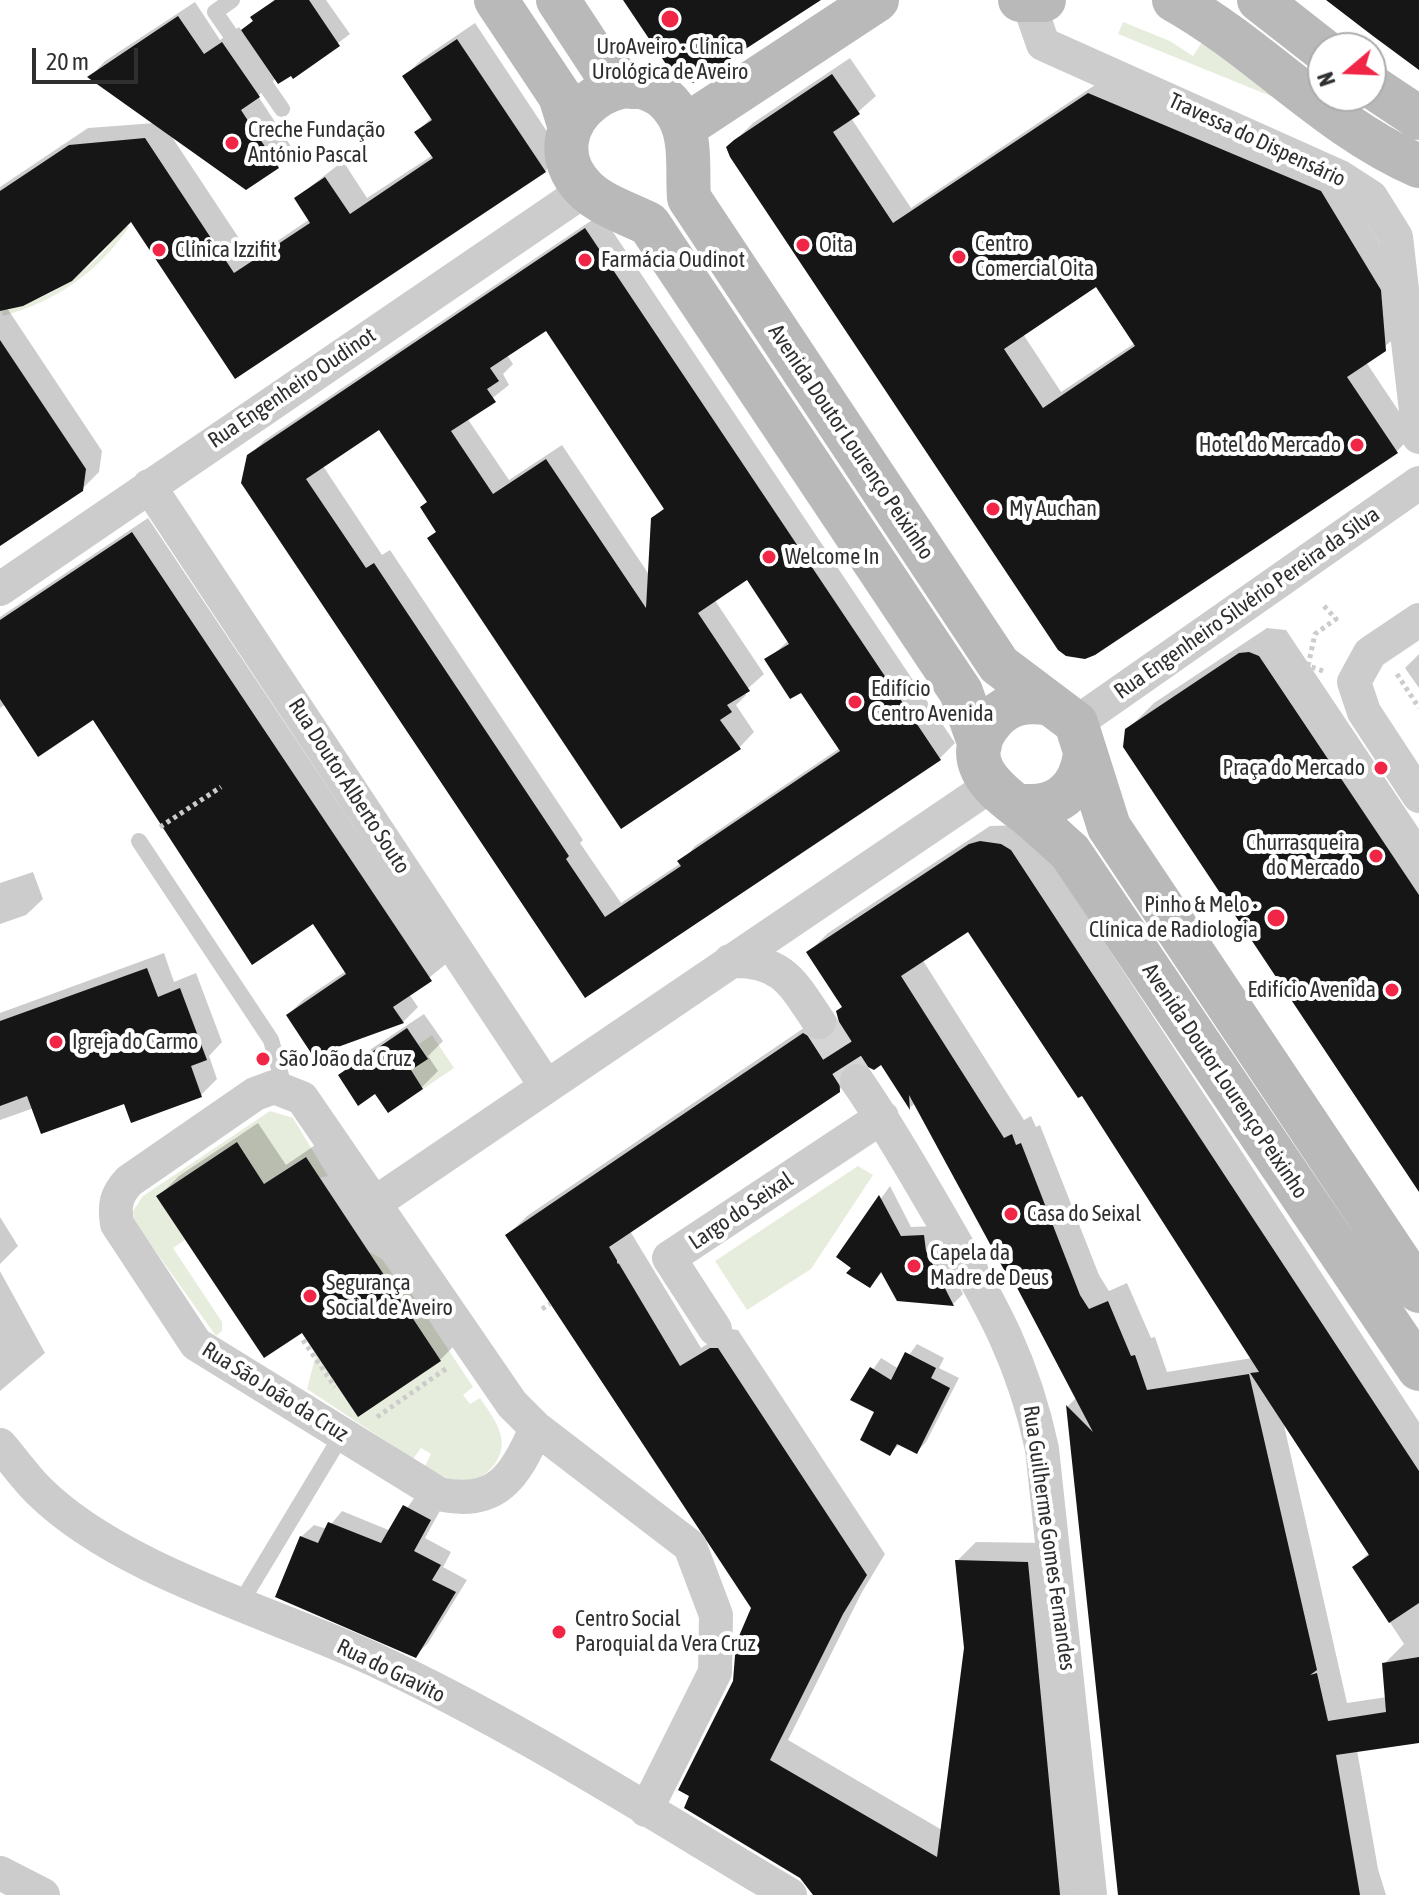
<!DOCTYPE html>
<html>
<head>
<meta charset="utf-8">
<style>
	body { margin:0 }
	#map { position:relative; width:1419px; height:1895px; overflow:hidden; background:#fff; font-family:"Asap Condensed",sans-serif }
	canvas { display:block }
	.north { position:absolute; left:1307px; top:32px; width:80px; height:80px; box-sizing:border-box; background:#fff; border:2px solid #acacac; border-radius:50%; rotate:251deg; font-size:22px; font-weight:700; line-height:32px; text-align:center; color:#2f2f2f }
	.north::after { content:''; display:block; margin:auto; width:28px; height:36px; background:#f12647; clip-path:polygon(50% 0,100% 100%,50% 72%,0 100%) }
	.scale { position:absolute; left:32px; top:48px; width:106px; height:36px; box-sizing:border-box; border:4px solid #2f2f2f; border-top:0; padding-left:10px; font-size:24px; line-height:28px; white-space:nowrap; color:#2f2f2f; -webkit-text-stroke:6px #fff; paint-order:stroke }
</style>
</head>
<body>
<div id="map">
<canvas width="1419" height="1895"></canvas>
<div class="north">N</div>
<div class="scale">20 m</div>
</div>
<script>
const ctx = document.querySelector('canvas').getContext('2d');
ctx.lineJoin = 'round';
function fill(path, color) {
  ctx.fillStyle = color;
  ctx.fill(path, 'evenodd');
}
function trace(path, color, width, dash) {
  ctx.strokeStyle = color;
  ctx.lineWidth = width;
  ctx.lineCap = dash ? 'butt' : 'round';
  ctx.setLineDash(dash || []);
  ctx.stroke(path);
}
function label(font, color, halo, rows, align = 'center') {
  ctx.font = font + ' "Asap Condensed",sans-serif';
  ctx.lineWidth = 8;
  ctx.setLineDash([]);
  ctx.textBaseline = 'middle';
  ctx.strokeStyle = halo;
  ctx.fillStyle = color;
  for (const [text, x, y, turn = 0] of rows) {
    ctx.save();
    ctx.translate(x, y);
    ctx.rotate((+turn || 0) * Math.PI / 180);
    ctx.textAlign = isNaN(turn) ? turn : align;
    if (halo) ctx.strokeText(text, 0, 0);
    ctx.fillText(text, 0, 0);
    ctx.restore();
  }
}
const green = new Path2D(`
	M 1123,22 L 1170,41 L 1193,56 L 1202,42 L 1273,97 L 1118,34 Z
	M 125,225 L 129,227 C 97,273 56,301 3,316 L 2,311 C 54,298 94,269 125,225 Z
	M 432,1035 L 454,1068 L 423,1089 L 411,1070 L 428,1059 L 419,1044 Z
	M 270,1111 L 293,1118 L 328,1176 L 320,1178 L 305,1157 L 264,1184 L 237,1142 L 156,1196 L 185,1240 L 173,1248 L 222,1322 L 222,1331 L 216,1336 L 134,1221 L 133,1211 L 143,1196 Z
	M 858,1166 L 873,1175 L 811,1269 L 747,1310 L 715,1261 Z
	M 368,1251 L 382,1259 L 401,1286 L 405,1284 L 473,1387 L 463,1395 L 470,1404 L 480,1398 C 488,1410 498,1422 501,1437 C 506,1460 483,1484 459,1481 C 447,1480 436,1472 425,1466 L 431,1454 L 421,1448 L 413,1459 L 307,1389 L 316,1354 L 358,1417 L 441,1361 Z`);
const shadow = new Path2D(`
	M 274,0 L 326,0 L 350,34 L 294,76 L 292,73 L 276,78 L 258,96 L 294,151 L 278,167 L 170,134 L 252,258 L 310,219 L 296,198 L 343,161 L 367,198 L 433,155 L 417,132 L 432,117 L 405,76 L 422,59 L 475,23 L 562,154 L 545,171 L 236,377 L 131,219 L 7,308 L 102,451 L 99,472 L 81,490 L 0,544 L 0,187 L 88,128 L 155,123 L 90,77 L 105,61 L 195,2 L 220,40 L 239,27 L 242,31 Z
	M 850,58 L 876,96 L 851,118 L 911,208 L 1107,77 L 1338,174 L 1396,270 L 1402,332 L 1366,362 L 1414,434 L 1397,451 L 1094,653 L 728,148 L 753,123 ZM 1096,285 L 1135,343 L 1061,392 L 1023,334 Z
	M 601,214 L 955,743 L 940,758 L 586,996 L 249,456 L 265,440 ZM 546,328 L 665,507 L 653,519 L 650,576 L 562,445 L 509,480 L 467,418 L 509,385 L 503,374 L 513,364 L 507,355 ZM 380,427 L 429,501 L 438,530 L 429,539 L 739,748 L 754,732 L 736,705 L 746,695 L 744,692 L 764,674 L 714,599 L 747,577 L 789,640 L 767,660 L 801,690 L 840,748 L 695,846 L 681,863 L 621,903 L 580,843 L 583,840 L 390,550 L 382,555 L 323,466 Z
	M 148,518 L 446,964 L 409,994 L 418,1007 L 403,1022 L 314,1054 L 288,1015 L 303,1000 L 346,971 L 313,921 L 93,717 L 6,704 L 0,708 L 0,617 Z
	M 1267,628 L 1286,630 L 1419,829 L 1419,1188 L 1127,730 L 1154,703 Z
	M 1419,654 L 1419,688 L 1405,668 Z
	M 1021,825 L 1031,830 L 1419,1422 L 1419,1741 L 1357,1750 L 1378,1869 L 1386,1895 L 1119,1895 L 1068,1406 L 1077,1397 L 915,1103 L 911,1107 L 881,1062 L 858,1061 L 859,1071 L 839,1090 L 630,1231 L 701,1348 L 731,1329 L 738,1330 L 885,1554 L 862,1592 L 788,1740 L 942,1830 L 966,1648 L 957,1561 L 976,1542 L 1047,1543 L 1081,1895 L 817,1895 L 735,1681 L 753,1607 L 508,1235 L 527,1216 L 823,1015 L 842,1024 L 844,1006 L 809,952 L 828,933 L 990,826 ZM 968,929 L 1082,1093 L 1252,1358 L 1167,1372 L 1155,1337 L 1151,1338 L 1127,1283 L 1109,1291 L 1099,1275 L 1040,1125 L 1036,1127 L 1031,1116 L 1024,1120 L 922,959 ZM 1283,1421 L 1370,1552 L 1354,1567 L 1404,1644 L 1384,1664 L 1387,1697 L 1347,1703 Z
	M 33,872 L 43,899 L 26,915 L 0,924 L 0,883 Z
	M 164,953 L 174,982 L 196,973 L 222,1042 L 209,1056 L 217,1079 L 201,1095 L 34,1108 L 0,1120 L 0,1013 Z
	M 424,1014 L 443,1041 L 428,1056 L 438,1071 L 422,1087 L 388,1110 L 375,1091 L 340,1075 L 356,1059 Z
	M 258,1123 L 286,1165 L 327,1137 L 461,1339 L 440,1360 L 302,1330 L 158,1197 L 179,1176 Z
	M 890,1186 L 911,1227 L 934,1226 L 936,1240 L 963,1294 L 953,1304 L 899,1299 L 883,1271 L 870,1286 L 839,1257 Z
	M 0,1217 L 18,1246 L 0,1264 Z
	M 0,1271 L 45,1353 L 0,1391 Z
	M 917,1344 L 944,1358 L 939,1368 L 959,1378 L 926,1442 L 917,1452 L 900,1444 L 890,1453 L 877,1411 L 853,1399 L 881,1358 L 899,1369 Z
	M 417,1494 L 442,1507 L 425,1538 L 451,1552 L 443,1567 L 467,1580 L 428,1643 L 416,1655 L 301,1537 L 314,1525 L 327,1529 L 342,1511 L 391,1531 Z`);
const building = new Path2D(`
	M 275,0 L 309,0 L 340,46 L 293,79 L 291,76 L 278,84 L 241,30 L 253,21 L 250,17 Z
	M 623,0 L 821,0 L 693,83 L 672,73 Z
	M 1326,0 L 1419,0 L 1419,70 L 1373,36 Z
	M 178,16 L 204,54 L 222,42 L 260,97 L 241,110 L 279,168 L 246,190 L 87,77 Z
	M 457,39 L 546,172 L 235,379 L 131,222 L 72,281 L 23,306 L 0,311 L 0,191 L 69,145 L 145,138 L 234,273 L 310,223 L 294,198 L 325,177 L 350,214 L 433,158 L 414,132 L 432,120 L 402,76 Z
	M 832,74 L 860,114 L 833,132 L 893,223 L 1088,93 L 1321,191 L 1381,290 L 1386,351 L 1347,377 L 1398,453 L 1095,655 L 1085,659 L 1066,656 L 1058,650 L 730,157 L 726,147 L 734,140 ZM 1096,287 L 1135,346 L 1043,408 L 1004,349 Z
	M 585,228 L 941,760 L 585,998 L 241,483 L 247,455 ZM 546,331 L 664,509 L 651,518 L 646,608 L 546,459 L 493,494 L 451,431 L 496,402 L 487,389 L 499,381 L 490,368 ZM 379,430 L 427,502 L 420,507 L 436,532 L 427,538 L 621,829 L 741,749 L 720,720 L 732,712 L 727,705 L 750,691 L 698,613 L 747,580 L 789,644 L 764,659 L 790,699 L 801,693 L 840,751 L 677,861 L 681,866 L 605,917 L 566,859 L 569,856 L 374,563 L 366,568 L 306,479 Z
	M 0,340 L 86,469 L 83,491 L 0,546 Z
	M 132,532 L 432,981 L 393,1007 L 404,1023 L 313,1056 L 286,1015 L 346,974 L 313,924 L 252,965 L 93,720 L 38,757 L 0,699 L 0,620 Z
	M 1249,652 L 1259,656 L 1419,895 L 1419,1192 L 1123,747 L 1125,729 L 1239,653 Z
	M 980,841 L 1001,844 L 1011,850 L 1419,1471 L 1419,1603 L 1389,1623 L 1352,1567 L 1369,1555 L 1250,1373 L 1259,1372 L 1082,1096 L 1078,1098 L 968,932 L 901,976 L 1004,1138 L 1012,1134 L 1016,1145 L 1021,1143 L 1080,1295 L 1089,1309 L 1108,1301 L 1131,1356 L 1135,1355 L 1147,1390 L 1249,1374 L 1317,1670 L 1310,1675 L 1317,1673 L 1328,1721 L 1386,1712 L 1382,1663 L 1419,1657 L 1419,1743 L 1336,1755 L 1360,1895 L 1118,1895 L 1066,1405 L 1093,1432 L 1012,1278 L 1009,1279 L 909,1095 L 910,1110 L 881,1065 L 874,1070 L 856,1061 L 839,1072 L 840,1092 L 609,1247 L 680,1366 L 710,1348 L 718,1348 L 867,1575 L 843,1614 L 770,1760 L 937,1857 L 964,1648 L 955,1560 L 1028,1562 L 1060,1895 L 813,1895 L 800,1878 L 684,1808 L 689,1796 L 678,1790 L 733,1681 L 736,1643 L 751,1608 L 505,1235 L 803,1033 L 819,1042 L 831,1038 L 839,1022 L 836,1011 L 842,1007 L 806,952 L 969,844 Z
	M 147,968 L 158,997 L 180,988 L 207,1060 L 191,1066 L 202,1097 L 131,1123 L 124,1104 L 41,1134 L 27,1096 L 0,1106 L 0,1021 Z
	M 407,1028 L 428,1059 L 411,1070 L 423,1089 L 388,1113 L 375,1094 L 358,1106 L 338,1075 Z
	M 237,1142 L 264,1184 L 306,1157 L 441,1361 L 358,1417 L 302,1333 L 264,1358 L 156,1196 Z
	M 879,1195 L 901,1236 L 924,1235 L 926,1251 L 954,1306 L 897,1301 L 881,1272 L 870,1288 L 846,1273 L 851,1268 L 836,1257 Z
	M 905,1352 L 936,1368 L 931,1378 L 950,1388 L 917,1454 L 897,1444 L 890,1456 L 860,1440 L 874,1412 L 850,1400 L 870,1367 L 891,1380 Z
	M 403,1505 L 431,1520 L 414,1551 L 441,1565 L 432,1580 L 456,1592 L 416,1658 L 275,1597 L 300,1536 L 318,1543 L 328,1522 L 381,1543 Z`);
const minorTunnel = new Path2D(`
	M 819,1022 L 857,1081`);
const path = new Path2D(`
	M 1323,671 L 1308,666 L 1315,634 L 1336,619 L 1324,606
	M 1397,674 L 1419,708
	M 160,827 L 221,787
	M 617,1261 L 637,1260
	M 542,1309 L 550,1304
	M 303,1340 L 335,1387
	M 377,1417 L 447,1368`);
const service = new Path2D(`
	M 232,0 L 215,12 L 282,109
	M 139,841 L 271,1040 L 285,1090
	M 240,1604 L 343,1433`);
const minor = new Path2D(`
	M 1028,1 L 1043,44 L 1340,177 L 1371,197 L 1396,237 L 1419,437
	M 149,486 L 546,1086
	M 0,589 L 585,190
	M 1419,620 L 1370,653 L 1354,682 L 1364,712 L 1419,796
	M 1076,723 L 1419,483
	M 730,961 C 782,959 793,983 819,1022
	M 857,1081 C 887,1124 913,1170 940,1216 C 987,1298 1022,1354 1042,1449 L 1090,1895
	M 375,1203 L 990,786
	M 715,1329 L 669,1258 L 882,1117
	M 536,1428 C 516,1476 496,1507 439,1494 L 196,1344 L 117,1224 C 114,1205 116,1195 129,1181 L 255,1094 L 274,1087 L 302,1098 L 512,1404 L 536,1428 L 690,1546 L 716,1615 L 715,1672 L 646,1810
	M 0,1445 C 13,1460 25,1477 39,1491 C 119,1570 271,1612 373,1659 C 518,1726 653,1814 790,1895
	M 0,1873 L 43,1895`);
const secondary = new Path2D(`
	M 496,0 L 560,96 L 570,128
	M 558,0 L 602,67 L 633,87
	M 1020,0 L 1044,0
	M 1174,0 C 1260,48 1327,126 1419,166
	M 1259,0 L 1323,50
	M 1371,86 L 1419,118
	M 684,127 L 877,0
	M 1050,704 C 1028,700 1008,702 993,720 C 960,758 989,785 1018,807 C 1036,820 1053,837 1070,852 L 1419,1369
	M 980,745 L 961,692 L 649,224 C 629,214 601,205 585,189 C 522,126 635,41 678,115 C 692,139 687,171 689,198 L 999,665 L 1076,723 L 1109,827 L 1419,1291
	M 1017,805 C 1055,811 1080,792 1085,754`);
const markers = [
	[670,19,10,"#f12647"],
	[232,143,8,"#f12647"],
	[803,245,8,"#f12647"],
	[159,250,8,"#f12647"],
	[959,257,8,"#f12647"],
	[585,260,8,"#f12647"],
	[1357,445,8,"#f12647"],
	[993,509,8,"#f12647"],
	[769,557,8,"#f12647"],
	[855,702,8,"#f12647"],
	[1381,768,8,"#f12647"],
	[1376,856,8,"#f12647"],
	[1276,918,10,"#f12647"],
	[1392,990,8,"#f12647"],
	[56,1042,8,"#f12647"],
	[263,1059,8,"#f12647"],
	[1011,1214,8,"#f12647"],
	[914,1266,8,"#f12647"],
	[310,1296,8,"#f12647"],
	[559,1632,8,"#f12647"]
];
const poiNames = [
	["UroAveiro - Clínica",670,47,"center"],
	["Urológica de Aveiro",670,72,"center"],
	["Creche Fundação",248,130],
	["António Pascal",248,155],
	["Centro",975,244],
	["Comercial Oita",975,269],
	["Oita",819,245],
	["Clínica Izzifit",175,250],
	["Farmácia Oudinot",601,260],
	["Hotel do Mercado",1341,445,"right"],
	["My Auchan",1009,509],
	["Welcome In",785,557],
	["Edifício",871,689],
	["Centro Avenida",871,714],
	["Praça do Mercado",1365,768,"right"],
	["Churrasqueira",1360,843,"right"],
	["do Mercado",1360,868,"right"],
	["Pinho & Melo -",1258,905,"right"],
	["Clínica de Radiologia",1258,930,"right"],
	["Edifício Avenida",1376,990,"right"],
	["Igreja do Carmo",72,1042],
	["São João da Cruz",279,1059],
	["Casa do Seixal",1027,1214],
	["Capela da",930,1253],
	["Madre de Deus",930,1278],
	["Segurança",326,1283],
	["Social de Aveiro",326,1308],
	["Centro Social",575,1619],
	["Paroquial da Vera Cruz",575,1644]
];
const streetNames = [
	["Travessa do Dispensário",1257,140,25],
	["Rua Engenheiro Oudinot",292,388,-34],
	["Avenida Doutor Lourenço Peixinho",851,442,56],
	["Rua Engenheiro Silvério Pereira da Silva",1247,603,-35],
	["Rua Doutor Alberto Souto",349,786,57],
	["Avenida Doutor Lourenço Peixinho",1225,1081,56],
	["Largo do Seixal",741,1211,-34],
	["Rua São João da Cruz",275,1392,32],
	["Rua Guilherme Gomes Fernandes",1049,1538,82],
	["Rua do Gravito",391,1671,26]
];
fill(green, '#e7eddc');
fill(shadow, '#0003');
fill(building, '#161616');
trace(minorTunnel, '#d5d5d5', 34, [34, 17]);
trace(path, '#ccc', 5, [4, 4]);
trace(service, '#ccc', 16);
trace(minor, '#ccc', 34);
trace(secondary, '#b9b9b9', 44);
for (const [x, y, r, color] of markers) {
  const dot = new Path2D();
  dot.arc(x, y, r, 0, 2 * Math.PI);
  ctx.fillStyle = color;
  ctx.fill(dot);
  trace(dot, '#fff', 3);
}
label('22px', '#2f2f2f', '#fff', poiNames, 'left');
label('22px', '#2f2f2f', '#fff', streetNames);
</script>
</body>
</html>
